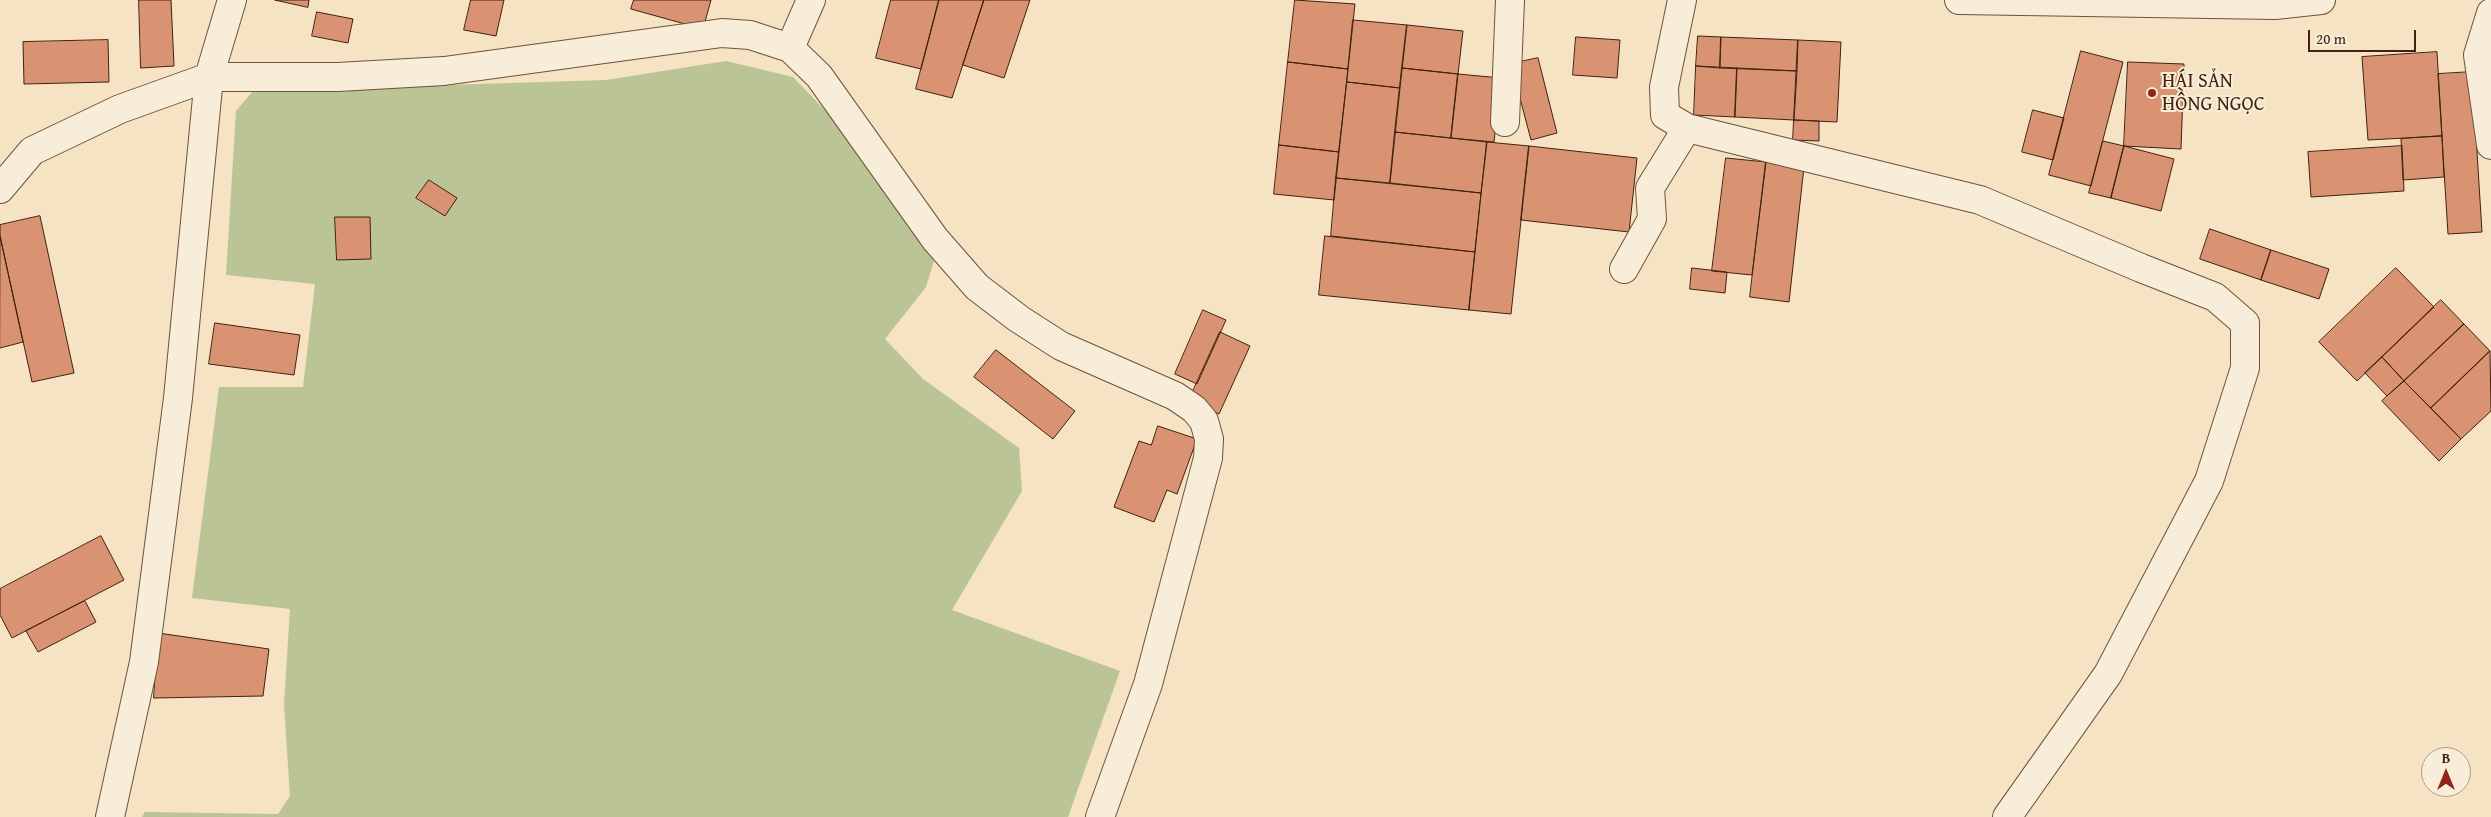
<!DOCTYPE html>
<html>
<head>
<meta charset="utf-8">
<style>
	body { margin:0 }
	#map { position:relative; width:2491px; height:817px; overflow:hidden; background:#f5e3c3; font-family:"Gentium Book Plus",serif }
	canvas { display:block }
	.north { position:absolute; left:2421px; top:747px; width:50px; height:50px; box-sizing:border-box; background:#f8edd8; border:1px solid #af9b88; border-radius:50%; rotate:0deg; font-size:14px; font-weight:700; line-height:20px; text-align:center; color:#41210f }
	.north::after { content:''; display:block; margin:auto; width:18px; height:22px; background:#8f2418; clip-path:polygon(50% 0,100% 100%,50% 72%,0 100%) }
	.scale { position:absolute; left:2308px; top:30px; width:108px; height:22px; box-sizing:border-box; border:2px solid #41210f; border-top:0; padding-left:6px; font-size:15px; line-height:18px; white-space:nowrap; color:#41210f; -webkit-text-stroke:4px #f8edd8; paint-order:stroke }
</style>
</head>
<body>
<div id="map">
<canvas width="2491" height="817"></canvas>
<div class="north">B</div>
<div class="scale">20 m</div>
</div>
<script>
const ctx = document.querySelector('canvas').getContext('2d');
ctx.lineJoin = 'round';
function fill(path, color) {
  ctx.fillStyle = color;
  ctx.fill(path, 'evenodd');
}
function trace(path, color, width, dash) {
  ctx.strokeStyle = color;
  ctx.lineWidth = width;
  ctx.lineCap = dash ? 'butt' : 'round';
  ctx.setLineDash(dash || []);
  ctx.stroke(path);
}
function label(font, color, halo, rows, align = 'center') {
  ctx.font = font + ' "Gentium Book Plus",serif';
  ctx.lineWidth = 4;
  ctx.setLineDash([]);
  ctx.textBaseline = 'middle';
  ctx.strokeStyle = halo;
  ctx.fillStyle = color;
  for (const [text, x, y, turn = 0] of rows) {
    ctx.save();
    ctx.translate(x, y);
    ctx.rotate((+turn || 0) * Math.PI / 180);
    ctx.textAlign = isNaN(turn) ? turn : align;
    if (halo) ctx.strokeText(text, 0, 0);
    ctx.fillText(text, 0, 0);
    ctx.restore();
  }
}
const green = new Path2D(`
	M 726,61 L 793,77 L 846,132 L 934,261 L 926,287 L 885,339 L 923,379 L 1019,448 L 1022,491 L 952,610 L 1120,671 L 1068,817 L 142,817 L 145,812 L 278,814 L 290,796 L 284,704 L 290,609 L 192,598 L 219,387 L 303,387 L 315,284 L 226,275 L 236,111 L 253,91 L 606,80 Z`);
const building = new Path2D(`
	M 139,0 L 171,0 L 174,66 L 141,68 Z
	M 275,0 L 309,0 L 308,7 Z
	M 471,0 L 504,0 L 496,36 L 464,30 Z
	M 634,0 L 711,0 L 703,29 L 631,9 Z
	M 891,0 L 939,0 L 921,69 L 876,58 Z
	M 939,0 L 984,0 L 952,98 L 916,89 Z
	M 984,0 L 1030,0 L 1004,78 L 963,65 Z
	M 1295,0 L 1355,4 L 1348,69 L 1288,62 Z
	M 317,12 L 353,19 L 348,43 L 312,36 Z
	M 1353,20 L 1407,25 L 1400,88 L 1347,82 Z
	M 1407,25 L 1463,31 L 1458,74 L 1402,68 Z
	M 1698,36 L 1721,37 L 1720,68 L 1696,66 Z
	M 1576,37 L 1620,40 L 1617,78 L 1573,75 Z
	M 1721,37 L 1798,40 L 1797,71 L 1720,68 Z
	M 108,40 L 109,82 L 24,84 L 23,42 Z
	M 1798,40 L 1841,42 L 1837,122 L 1794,120 Z
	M 2081,51 L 2123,62 L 2091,186 L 2049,175 Z
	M 2437,52 L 2442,136 L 2368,140 L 2362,57 Z
	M 1538,58 L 1557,133 L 1531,140 L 1511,64 Z
	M 1288,62 L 1348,69 L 1339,152 L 1279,145 Z
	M 2128,62 L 2184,64 L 2181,149 L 2124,146 Z
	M 1696,66 L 1737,68 L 1735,117 L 1694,115 Z
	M 1402,68 L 1458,74 L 1451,138 L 1395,132 Z
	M 1737,68 L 1797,71 L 1794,120 L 1735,117 Z
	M 2472,72 L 2482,232 L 2448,234 L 2438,74 Z
	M 1458,74 L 1501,78 L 1494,142 L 1451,138 Z
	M 1347,82 L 1400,88 L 1390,183 L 1336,178 Z
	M 2033,110 L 2064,118 L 2053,160 L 2022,152 Z
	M 1794,120 L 1819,121 L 1819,141 L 1793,140 Z
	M 1395,132 L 1487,142 L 1481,193 L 1390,183 Z
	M 2442,136 L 2444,177 L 2403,180 L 2401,139 Z
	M 2103,141 L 2124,146 L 2111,198 L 2089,193 Z
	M 1487,142 L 1529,146 L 1511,314 L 1469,310 Z
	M 1279,145 L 1339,152 L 1334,200 L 1274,194 Z
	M 1529,146 L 1637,158 L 1629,232 L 1521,220 Z
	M 2124,146 L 2174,159 L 2161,211 L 2111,198 Z
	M 2402,146 L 2404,191 L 2311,197 L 2308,152 Z
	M 1726,158 L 1766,162 L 1752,275 L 1712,271 Z
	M 1766,162 L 1804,167 L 1789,302 L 1750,297 Z
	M 1336,178 L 1481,193 L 1475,252 L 1331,236 Z
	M 429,180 L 457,198 L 445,216 L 416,198 Z
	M 40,216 L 74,373 L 32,382 L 0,236 L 0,225 Z
	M 335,217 L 370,217 L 371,259 L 337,260 Z
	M 2210,229 L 2271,250 L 2261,280 L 2200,259 Z
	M 0,236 L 23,342 L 0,348 Z
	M 1325,236 L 1475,252 L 1469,310 L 1319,295 Z
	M 2271,250 L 2329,269 L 2319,299 L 2261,280 Z
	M 1692,268 L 1727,272 L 1725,293 L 1690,289 Z
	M 2396,268 L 2434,307 L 2357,381 L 2319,342 Z
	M 2441,300 L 2464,324 L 2404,381 L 2382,357 Z
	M 1203,310 L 1226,320 L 1197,384 L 1175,374 Z
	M 215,323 L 300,335 L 294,375 L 209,364 Z
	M 2464,324 L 2490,351 L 2431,408 L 2404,381 Z
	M 1220,332 L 1250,346 L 1219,414 L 1189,400 Z
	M 996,350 L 1075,411 L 1053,439 L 974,377 Z
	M 2490,351 L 2491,411 L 2461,439 L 2431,408 Z
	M 2382,357 L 2404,381 L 2387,396 L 2365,373 Z
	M 2404,381 L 2461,439 L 2439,461 L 2382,401 Z
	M 1158,426 L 1197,439 L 1177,494 L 1167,490 L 1154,522 L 1114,507 L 1139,441 L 1151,445 Z
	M 101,536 L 124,580 L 12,638 L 0,615 L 0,589 Z
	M 85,601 L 96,622 L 38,652 L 26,631 Z
	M 158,633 L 269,649 L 263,696 L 154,698 Z`);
const minor = new Path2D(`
	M 1682,0 L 1664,87 L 1665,115 L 1687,128 L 1980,200 L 2141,268 L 2215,297 L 2245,323 L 2245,368 L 2209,481 L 2108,674 L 2007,817
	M 2491,13 L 2478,55 L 2491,145
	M 790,48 L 811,0
	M 1505,122 L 1510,0
	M 0,189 L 32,151 L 120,109 L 209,77 L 338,77 L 444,71 L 722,33 L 750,35 L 790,48 L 819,76 L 935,239 L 977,287 L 1019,319 L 1061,346 L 1175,396 L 1194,409 L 1204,421 L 1209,439 L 1208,458 L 1148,684 L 1100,817
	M 1624,269 L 1652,219 L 1650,188 L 1687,128
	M 110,817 L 144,662 L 178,398 L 209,77 L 232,0`);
const tertiary = new Path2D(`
	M 1959,0 L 2275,5 L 2321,0`);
const markers = [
	[2152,93,5,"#8f2418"]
];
const poiNames = [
	["HÁI SẢN",2162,82],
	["HỒNG NGỌC",2162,105]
];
fill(green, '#bac495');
fill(building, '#d99372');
trace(building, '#41210f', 1);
trace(minor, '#6e523c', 30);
trace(tertiary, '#6e523c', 30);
trace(minor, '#f8edd8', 28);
trace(tertiary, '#f8edd8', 28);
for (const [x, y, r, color] of markers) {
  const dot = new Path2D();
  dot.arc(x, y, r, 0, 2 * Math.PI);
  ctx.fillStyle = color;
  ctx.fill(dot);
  trace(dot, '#f8edd8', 2);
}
label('20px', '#41210f', '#f8edd8', poiNames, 'left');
</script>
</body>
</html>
